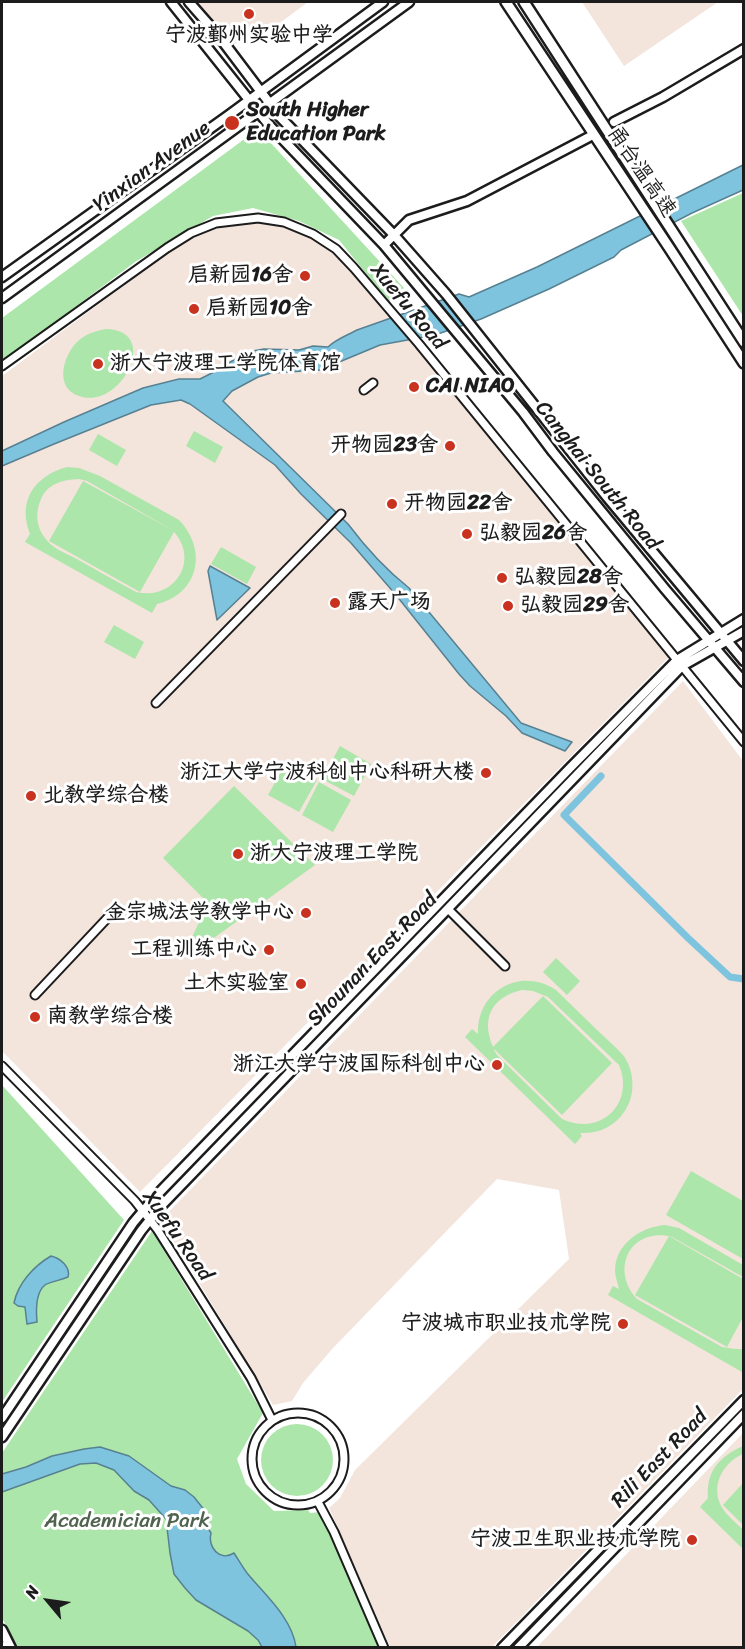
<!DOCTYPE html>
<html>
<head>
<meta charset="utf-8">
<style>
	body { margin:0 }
	#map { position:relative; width:745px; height:1649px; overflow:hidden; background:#fff; font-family:Sriracha,sans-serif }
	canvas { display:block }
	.frame { position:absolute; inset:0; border:3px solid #1c1c1c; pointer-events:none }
	.north { position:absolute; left:18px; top:1571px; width:60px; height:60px; -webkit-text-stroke:4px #fff; paint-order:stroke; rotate:299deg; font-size:16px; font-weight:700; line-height:24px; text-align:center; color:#1c1c1c }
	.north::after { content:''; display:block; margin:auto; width:21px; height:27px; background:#1c1c1c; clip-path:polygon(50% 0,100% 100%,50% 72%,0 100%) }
</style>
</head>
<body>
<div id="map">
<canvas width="745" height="1649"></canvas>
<div class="frame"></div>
<div class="north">N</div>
</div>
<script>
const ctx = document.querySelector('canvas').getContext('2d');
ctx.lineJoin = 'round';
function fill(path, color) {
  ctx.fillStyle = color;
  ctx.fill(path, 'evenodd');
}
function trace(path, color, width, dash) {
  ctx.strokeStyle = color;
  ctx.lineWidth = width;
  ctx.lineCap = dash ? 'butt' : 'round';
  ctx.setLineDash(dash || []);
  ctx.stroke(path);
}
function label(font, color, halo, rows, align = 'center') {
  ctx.font = font + ' Sriracha,"LXGW WenKai TC",sans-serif';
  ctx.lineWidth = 6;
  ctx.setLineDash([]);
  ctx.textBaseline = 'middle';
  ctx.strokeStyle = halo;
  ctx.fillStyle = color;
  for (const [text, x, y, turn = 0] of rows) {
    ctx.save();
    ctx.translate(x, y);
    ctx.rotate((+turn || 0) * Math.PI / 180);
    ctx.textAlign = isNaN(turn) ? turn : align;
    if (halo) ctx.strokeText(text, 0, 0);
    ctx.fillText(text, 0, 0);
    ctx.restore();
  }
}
const built = new Path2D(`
	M 197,2 L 308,2 L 269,31 L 258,27 L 232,46 Z
	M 582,2 L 718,2 L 624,66 Z
	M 259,223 L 293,229 L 336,249 L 669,657 L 140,1192 L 2,1051 L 2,376 L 150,266 L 188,240 L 202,233 L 232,224 Z
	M 683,681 L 743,761 L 743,1389 L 492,1647 L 390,1647 L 329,1508 L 340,1498 L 355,1470 L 569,1259 L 559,1190 L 497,1179 L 333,1348 L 303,1383 L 292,1401 L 273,1405 L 161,1220 Z
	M 743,1433 L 743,1647 L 537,1647 Z`);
const green = new Path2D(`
	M 258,129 L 404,288 L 389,302 L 339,240 L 299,221 L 253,208 L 213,216 L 135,262 L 2,362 L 2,318 Z
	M 743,193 L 743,316 L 681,221 Z
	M 106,329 C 162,330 121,411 79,396 C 54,388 63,356 77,342 C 85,334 95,331 106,329 Z
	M 194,431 L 223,447 L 215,463 L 186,446 Z
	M 98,434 L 126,450 L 117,466 L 89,450 Z
	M 67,467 L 79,468 L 100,476 L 179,520 C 208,550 199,594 157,604 L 152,613 L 25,542 L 30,534 C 17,500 35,476 67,467 ZM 79,479 L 87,481 L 174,531 L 83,481 L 49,541 L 140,592 L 174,532 C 200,561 174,601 136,592 C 116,581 96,570 75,558 C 65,553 52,548 45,538 C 36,527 35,512 41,499 C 48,483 63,480 79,479 Z
	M 221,547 L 256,567 L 247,584 L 211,564 Z
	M 114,625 L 144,642 L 135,659 L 104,642 Z
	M 340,746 L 371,764 L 354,796 L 322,779 Z
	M 286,763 L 317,780 L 299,812 L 268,795 Z
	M 319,782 L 351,800 L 333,832 L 302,815 Z
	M 234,786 L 315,865 L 211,940 L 214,958 L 192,937 L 206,908 L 200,904 L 203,898 L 163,858 Z
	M 556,958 L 580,981 L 567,995 L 543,972 Z
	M 521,981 C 534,980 545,983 556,990 C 569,1003 583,1016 596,1029 C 605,1038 615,1046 623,1055 C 635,1071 636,1096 624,1112 C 614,1127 598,1134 580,1133 L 582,1136 L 575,1144 L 465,1037 L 472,1029 L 478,1034 C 477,1007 494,985 521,981 ZM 522,990 L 533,991 L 548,997 L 619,1065 C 635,1103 601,1137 562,1119 L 497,1055 L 494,1050 L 494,1049 L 562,1115 L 612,1063 L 543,996 L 493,1047 C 481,1019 491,997 522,990 Z
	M 2,1085 L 124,1220 L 2,1402 Z
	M 691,1171 L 743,1201 L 743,1259 L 666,1215 Z
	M 665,1225 L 679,1228 L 743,1265 L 743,1277 L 672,1237 L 669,1236 L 743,1279 L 743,1317 L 727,1347 L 635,1295 L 669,1236 C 628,1229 611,1271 637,1299 L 722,1347 L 735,1349 L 743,1349 L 742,1372 L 608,1295 L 613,1286 L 619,1289 C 618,1283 615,1277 615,1270 C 616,1243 641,1227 665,1225 Z
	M 152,1231 L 263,1413 L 237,1459 L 246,1484 L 274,1511 L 308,1510 L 310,1513 L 320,1512 L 380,1647 L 18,1647 L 2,1618 L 2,1453 Z
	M261 1460a36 36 0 1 1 72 0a36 36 0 1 1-72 0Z
	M 743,1446 L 743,1454 C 722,1463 709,1488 723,1509 C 728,1517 737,1523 743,1530 L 743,1549 L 700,1507 L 708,1498 C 706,1471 719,1457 743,1446 Z
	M 743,1483 L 743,1525 L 723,1505 Z`);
const water = new Path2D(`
	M 743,165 L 743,190 L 692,213 L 621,250 L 614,257 L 549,289 L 481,319 L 435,335 L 380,345 L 320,370 L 271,373 L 258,377 L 232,391 L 223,401 L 348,524 C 366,548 385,569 409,588 L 521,723 L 572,742 L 565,751 L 522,733 L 506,716 L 470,686 L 459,674 L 396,595 L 351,543 L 301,494 L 275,465 L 190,404 L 181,400 L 151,405 L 54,444 L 2,466 L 2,451 L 64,422 L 143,388 L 179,379 L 200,379 L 214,372 L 247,352 L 264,349 L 299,350 L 313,346 L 328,347 C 336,339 348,335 357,330 L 459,294 L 469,297 L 537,267 Z
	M 210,566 L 250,588 L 217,620 L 208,571 Z
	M 51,1256 C 60,1258 71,1267 68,1277 C 64,1279 47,1283 45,1285 C 36,1292 36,1311 37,1322 L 27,1324 L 25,1307 L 18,1306 L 14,1303 C 18,1283 34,1266 51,1256 Z
	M 100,1447 L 129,1456 L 171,1486 L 185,1490 L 194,1497 L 209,1516 L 204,1522 L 211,1533 C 207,1547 220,1562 234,1553 C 238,1559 242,1566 247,1573 C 265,1595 292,1618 296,1647 L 262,1647 L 258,1640 L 248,1631 L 196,1600 L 185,1588 L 174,1574 L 170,1553 L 166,1519 L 149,1500 L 134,1491 L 114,1470 L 96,1463 L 80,1464 L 2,1492 L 2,1474 L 26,1467 L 52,1456 L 84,1449 Z`);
const canal = new Path2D(`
	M 601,776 L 564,815 L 688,938 L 730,977 L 744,979`);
const minor = new Path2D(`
	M 2,366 L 167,248 L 191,233 L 216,223 L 258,218 L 284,222 L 313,234 L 336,249 L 354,268 L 419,344 L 744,742
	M 364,390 L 373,383
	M 156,703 L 341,514
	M 448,909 L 505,966
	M 35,995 L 114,911
	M 2,1066 L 135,1201 L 157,1229 L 251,1378 L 272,1420
	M252 1459a46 46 0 1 1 92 0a46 46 0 1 1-92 0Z
	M 318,1502 L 334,1532 L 384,1648`);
const major = new Path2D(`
	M 171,2 L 269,125 L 384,245 L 523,412 L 553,452 L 665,589 L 744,682
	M 189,2 L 218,35 L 280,117 L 394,235 L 446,294 L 607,497 L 744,661
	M 614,122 L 663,97 L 744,49
	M 384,245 L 409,220 L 467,201 L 589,137
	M 2,277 L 229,115 L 383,2
	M 2,298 C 137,199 274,101 409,2
	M 2,1418 L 133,1223 L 154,1198 L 570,768 L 677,660 L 744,619
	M 2,1437 L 141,1231 L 161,1206 L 682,666 L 744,631
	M 2,1630 L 11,1648
	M 2,1646 L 2,1648
	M 502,1648 L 744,1400
	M 518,1648 L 744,1414`);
const highway = new Path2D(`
	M 506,2 L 670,249 L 744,363
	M 524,2 L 744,342`);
const markers = [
	[249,14,6,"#c8321e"],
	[232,123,8,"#c8321e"],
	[305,276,6,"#c8321e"],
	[194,309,6,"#c8321e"],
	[98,364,6,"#c8321e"],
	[414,387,6,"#c8321e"],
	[450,446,6,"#c8321e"],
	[392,504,6,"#c8321e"],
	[467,534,6,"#c8321e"],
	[502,578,6,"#c8321e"],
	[335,603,6,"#c8321e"],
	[508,606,6,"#c8321e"],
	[486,773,6,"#c8321e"],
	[31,796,6,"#c8321e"],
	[238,854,6,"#c8321e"],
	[306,913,6,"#c8321e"],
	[269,950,6,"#c8321e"],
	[301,984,6,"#c8321e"],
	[35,1017,6,"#c8321e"],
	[497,1065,6,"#c8321e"],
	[623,1324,6,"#c8321e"],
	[692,1540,6,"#c8321e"]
];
const poiNames = [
	["宁波鄞州实验中学",249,36,"center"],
	["South Higher",246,111],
	["Education Park",246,135],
	["启新园16舍",293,276,"right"],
	["启新园10舍",206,309],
	["浙大宁波理工学院体育馆",110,364],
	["CAI NIAO",426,387],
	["开物园23舍",438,446,"right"],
	["开物园22舍",404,504],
	["弘毅园26舍",479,534],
	["弘毅园28舍",514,578],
	["露天广场",347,603],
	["弘毅园29舍",520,606],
	["浙江大学宁波科创中心科研大楼",474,773,"right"],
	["北教学综合楼",43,796],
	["浙大宁波理工学院",250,854],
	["金宗城法学教学中心",294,913,"right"],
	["工程训练中心",257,950,"right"],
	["土木实验室",289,984,"right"],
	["南教学综合楼",47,1017],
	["浙江大学宁波国际科创中心",485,1065,"right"],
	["宁波城市职业技术学院",611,1324,"right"],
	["宁波卫生职业技术学院",680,1540,"right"]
];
const streetNames = [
	["Yinxian Avenue",152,167,-36],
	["甬台温高速",641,172,56],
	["Xuefu Road",408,307,50],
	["Canghai South Road",597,476,51],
	["Shounan East Road",373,960,-46],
	["Xuefu Road",177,1236,55],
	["Rili East Road",660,1459,-46]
];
const parkNames = [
	["Academician Park",127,1522]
];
fill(built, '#f3e4dc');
fill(green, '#ade6aa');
fill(water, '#7fc4df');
trace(water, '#578191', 1.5);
trace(canal, '#7fc4df', 7);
trace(minor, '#1c1c1c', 11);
trace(major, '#1c1c1c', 13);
trace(highway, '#1c1c1c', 14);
trace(minor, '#fff', 7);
trace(major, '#fff', 8);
trace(highway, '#fff', 9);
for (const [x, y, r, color] of markers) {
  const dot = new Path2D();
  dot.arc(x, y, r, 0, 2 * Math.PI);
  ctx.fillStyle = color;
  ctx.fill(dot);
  trace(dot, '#fff', 2);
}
label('bold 21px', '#1c1c1c', '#fff', poiNames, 'left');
label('21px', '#1c1c1c', '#fff', streetNames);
label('21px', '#4f634e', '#fff', parkNames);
</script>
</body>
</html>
